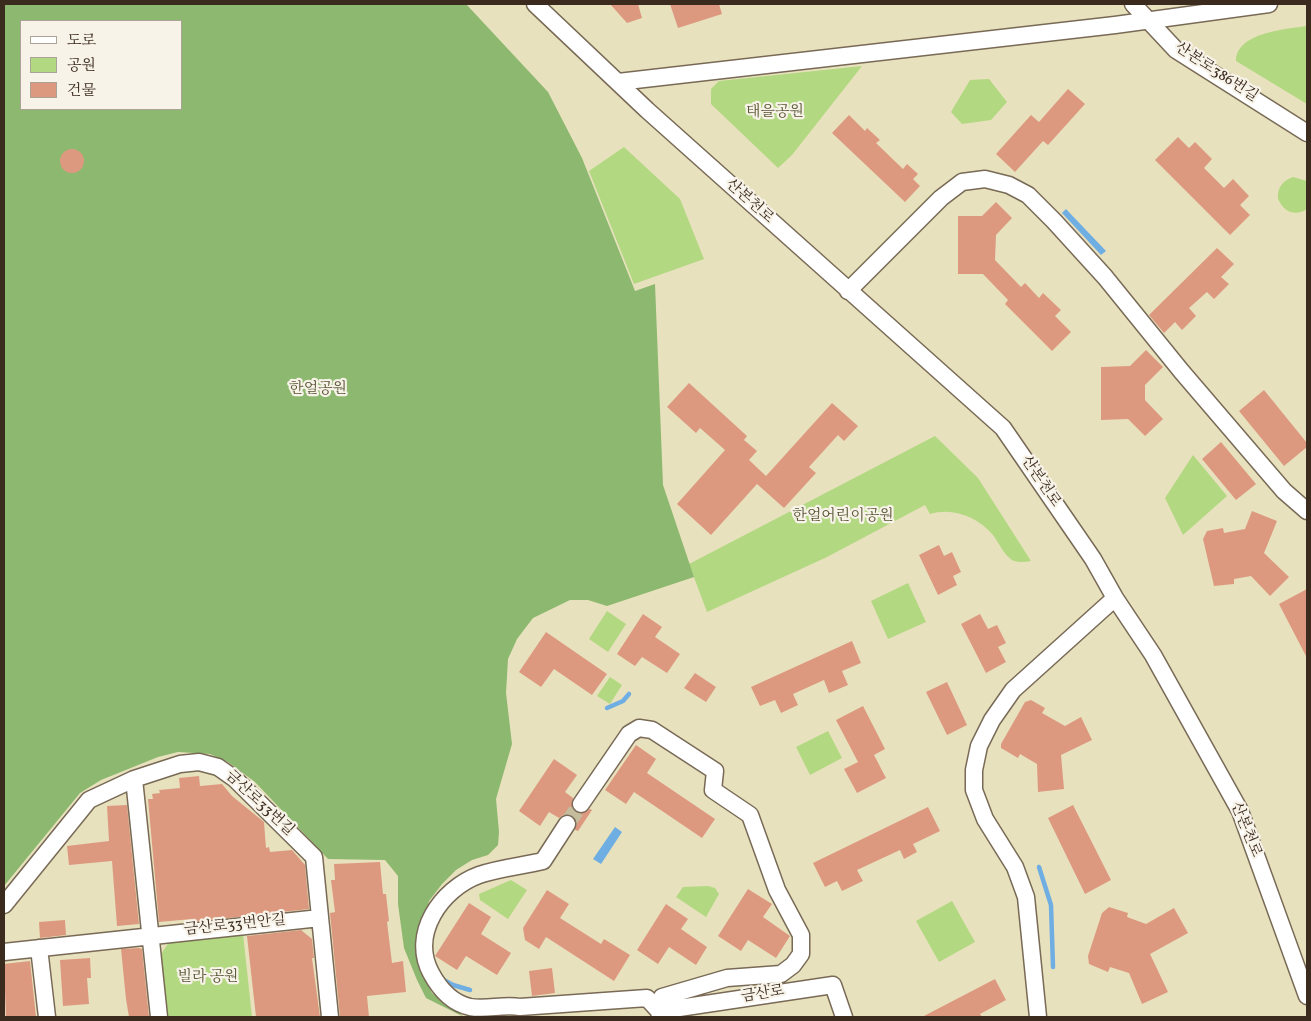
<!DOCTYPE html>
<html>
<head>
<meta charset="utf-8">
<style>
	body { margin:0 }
	#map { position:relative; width:1311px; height:1021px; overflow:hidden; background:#e8e1bd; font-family:Vollkorn,"Noto Serif KR",serif }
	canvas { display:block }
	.frame { position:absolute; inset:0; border:5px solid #3b2a1e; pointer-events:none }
	.legend { position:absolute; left:20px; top:20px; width:162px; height:90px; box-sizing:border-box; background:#f7f3e8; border:1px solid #aca397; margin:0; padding:6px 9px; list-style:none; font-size:15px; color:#3b2a1e }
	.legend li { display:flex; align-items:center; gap:10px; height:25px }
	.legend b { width:25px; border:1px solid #aca397 }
</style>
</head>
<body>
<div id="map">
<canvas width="1311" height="1021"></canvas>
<div class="frame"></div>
<ul class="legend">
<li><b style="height:6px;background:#fff"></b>도로</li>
<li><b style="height:14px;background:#b2d881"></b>공원</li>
<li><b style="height:14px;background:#dd9980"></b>건물</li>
</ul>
</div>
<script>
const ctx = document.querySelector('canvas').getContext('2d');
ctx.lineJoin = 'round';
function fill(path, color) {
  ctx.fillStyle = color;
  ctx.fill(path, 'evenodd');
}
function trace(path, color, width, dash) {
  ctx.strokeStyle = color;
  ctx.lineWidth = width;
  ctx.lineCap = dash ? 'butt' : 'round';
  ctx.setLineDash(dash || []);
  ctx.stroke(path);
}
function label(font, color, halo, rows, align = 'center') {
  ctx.font = font + ' Vollkorn,"Noto Serif KR",serif';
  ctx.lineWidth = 4.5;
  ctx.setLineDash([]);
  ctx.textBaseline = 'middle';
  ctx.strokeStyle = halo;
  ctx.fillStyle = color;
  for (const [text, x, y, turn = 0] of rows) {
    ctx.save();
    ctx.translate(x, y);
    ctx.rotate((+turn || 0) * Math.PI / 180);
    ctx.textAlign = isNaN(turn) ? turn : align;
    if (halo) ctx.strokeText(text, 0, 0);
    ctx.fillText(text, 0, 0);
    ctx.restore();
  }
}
const green = new Path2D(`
	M 1307,26 L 1307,104 L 1236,61 C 1236,33 1285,29 1307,26 Z
	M 862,66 L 792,155 L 778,168 L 711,104 L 711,89 L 719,81 Z
	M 989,79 L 1007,102 L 991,120 L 962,124 L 951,112 L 970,80 Z
	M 624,147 L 680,199 L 704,259 L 634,284 L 589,171 Z
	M 1293,177 L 1307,181 L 1307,209 C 1295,217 1284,212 1278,199 C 1277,188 1282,181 1293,177 Z
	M 935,436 L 978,478 L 1031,561 C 1025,562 1018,563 1012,560 C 1004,555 999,543 993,535 C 978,517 953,507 930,514 L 925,505 L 827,557 L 707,612 L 689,564 Z
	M 1193,455 L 1227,496 L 1183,535 L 1165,498 Z
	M 908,583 L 926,622 L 888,639 L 871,601 Z
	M 607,611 L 626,624 L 608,652 L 589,639 Z
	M 610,677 L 622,685 L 610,704 L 597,696 Z
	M 828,731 L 842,758 L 810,775 L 796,747 Z
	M 511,880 L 527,890 L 508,919 L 480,900 L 479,894 Z
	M 708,886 L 715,888 L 719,894 L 706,917 L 676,897 L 683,887 Z
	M 952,901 L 975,942 L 939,962 L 916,921 Z
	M 243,934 L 252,1017 L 165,1017 L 159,957 L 169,942 Z`);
const forest = new Path2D(`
	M 4,4 L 466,4 L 548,92 L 582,158 L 635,291 L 655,284 L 663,485 L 694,577 L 607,606 L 588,600 L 570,600 L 533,618 L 517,639 L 508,659 L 506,693 L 512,744 L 496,799 L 499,832 L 498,845 L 488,855 L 472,860 L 456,870 L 442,884 L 429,901 L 417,945 L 420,969 L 432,993 L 464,1017 L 426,998 L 417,980 L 404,948 L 398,904 L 398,876 L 385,860 L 328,859 L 255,782 L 228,762 L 210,754 L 178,752 L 158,757 L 101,780 L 80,793 L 4,886 ZM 21,21 L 181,21 L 181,109 L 21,109 Z`);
const water = new Path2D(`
	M 1066,209 L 1106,251 L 1101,255 L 1062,213 Z
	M 615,827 L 622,832 L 601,864 L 593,859 Z`);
const stream = new Path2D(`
	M 607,708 L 623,701 L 629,694
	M 1039,867 L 1051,905 L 1053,967
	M 442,979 L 453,985 L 470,990`);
const building = new Path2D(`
	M 610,4 L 638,4 L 642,18 L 627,23 Z
	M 670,4 L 719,4 L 722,14 L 678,28 Z
	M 1068,89 L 1085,104 L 1048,145 L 1043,141 L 1015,172 L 996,154 L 1031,115 L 1039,122 Z
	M 849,115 L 865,131 L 867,128 L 880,140 L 876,143 L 903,169 L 907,164 L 918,174 L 913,179 L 920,186 L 905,202 L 832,133 Z
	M 1178,137 L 1189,148 L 1195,142 L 1212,159 L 1204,168 L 1224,188 L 1233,179 L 1249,196 L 1240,205 L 1250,215 L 1230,235 L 1155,160 Z
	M60 161a12 12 0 1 1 24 0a12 12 0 1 1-24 0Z
	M 996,202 L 1012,218 L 996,235 L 995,260 L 1021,287 L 1025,283 L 1039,298 L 1043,293 L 1061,310 L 1055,316 L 1071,332 L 1052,351 L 1005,304 L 1008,300 L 983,274 L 958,274 L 958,216 L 982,216 Z
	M 1217,248 L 1234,264 L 1221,277 L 1229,284 L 1214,299 L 1207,292 L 1189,308 L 1196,316 L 1182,330 L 1175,322 L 1164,333 L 1149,315 Z
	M 1146,350 L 1163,367 L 1145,385 L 1145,400 L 1163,419 L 1145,436 L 1128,419 L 1101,420 L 1101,367 L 1130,366 Z
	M 689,383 L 747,436 L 744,440 L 757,451 L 749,460 L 766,476 L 832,403 L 858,426 L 844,441 L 838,435 L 809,467 L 816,473 L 784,508 L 757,484 L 711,535 L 677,504 L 725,450 L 700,428 L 696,433 L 667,407 Z
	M 1264,390 L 1307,443 L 1307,447 L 1284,466 L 1239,411 Z
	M 1221,442 L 1256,484 L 1236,500 L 1202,459 Z
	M 1252,511 L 1277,521 L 1264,553 L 1289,577 L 1270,596 L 1251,576 L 1234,579 L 1234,584 L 1214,586 L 1203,539 L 1207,531 L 1223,528 L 1224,533 L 1245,529 Z
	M 939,545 L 944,556 L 952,552 L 961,572 L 953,576 L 957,585 L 938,595 L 919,555 Z
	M 1307,589 L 1307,658 L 1279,604 Z
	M 643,614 L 662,627 L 655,637 L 680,654 L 667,673 L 642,657 L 635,666 L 617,654 Z
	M 980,614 L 988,629 L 997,625 L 1006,643 L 998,647 L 1006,662 L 986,673 L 961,624 Z
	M 546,632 L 607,674 L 592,695 L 554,669 L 541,687 L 519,672 Z
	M 852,641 L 861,663 L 842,671 L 848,685 L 829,693 L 824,680 L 793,694 L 798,705 L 781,713 L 775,700 L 760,706 L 751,687 Z
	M 695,673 L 716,687 L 706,702 L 684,688 Z
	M 947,682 L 967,725 L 947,735 L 926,692 Z
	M 1031,700 L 1045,708 L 1042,713 L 1065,726 L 1081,717 L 1092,740 L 1061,755 L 1064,789 L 1038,792 L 1037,764 L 1020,754 L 1018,758 L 1001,748 L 1001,744 L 1025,702 Z
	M 863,706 L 885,749 L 874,755 L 886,778 L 857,793 L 844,769 L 858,762 L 836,720 Z
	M 636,745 L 656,759 L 647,773 L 715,819 L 702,838 L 634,792 L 626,804 L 605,790 Z
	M 554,759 L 577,775 L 565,792 L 573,798 L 572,809 L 580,814 L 590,809 L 592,810 L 578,831 L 575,830 L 576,820 L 572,815 L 563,815 L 559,818 L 549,812 L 540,826 L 519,811 Z
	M 199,776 L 200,786 L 222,784 L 232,796 L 264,822 L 266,848 L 269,847 L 270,852 L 292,850 L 305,865 L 309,909 L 193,922 L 192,919 L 159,922 L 148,799 L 153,799 L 152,794 L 160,793 L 159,790 L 180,788 L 179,778 Z
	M 127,805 L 139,924 L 117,926 L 112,861 L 69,865 L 67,846 L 109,841 L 107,806 Z
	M 1073,805 L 1111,880 L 1085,894 L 1048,818 Z
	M 928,807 L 940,831 L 913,844 L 917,852 L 904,859 L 900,850 L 857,870 L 863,881 L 842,891 L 837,881 L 825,887 L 813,863 Z
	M 380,862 L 383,894 L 386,894 L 389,921 L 387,922 L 392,963 L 403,961 L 406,992 L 367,996 L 369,1017 L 340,1017 L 330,913 L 335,912 L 331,880 L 335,880 L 334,864 Z
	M 748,889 L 772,904 L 763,917 L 790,936 L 776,958 L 748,940 L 741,951 L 718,936 Z
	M 547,890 L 569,904 L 560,918 L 601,944 L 604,939 L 630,955 L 614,981 L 546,937 L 539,949 L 525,940 L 523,928 Z
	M 469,903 L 491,917 L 481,934 L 511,953 L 497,975 L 466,956 L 457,970 L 435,956 Z
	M 666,904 L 688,919 L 681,929 L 707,947 L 696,965 L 669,947 L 658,964 L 637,950 Z
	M 1109,907 L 1128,913 L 1127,917 L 1146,924 L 1174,908 L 1188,933 L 1150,954 L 1168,992 L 1142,1004 L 1129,973 L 1110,967 L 1108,972 L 1089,964 L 1088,956 L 1102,913 Z
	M 65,920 L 66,935 L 40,938 L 39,922 Z
	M 301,930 L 312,939 L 314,958 L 312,958 L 320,1017 L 256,1017 L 247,936 Z
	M 139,948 L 142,949 L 149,1017 L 129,1017 L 126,999 L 121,949 Z
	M 90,958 L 91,978 L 87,978 L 89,1004 L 63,1006 L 60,960 Z
	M 30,961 L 36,1017 L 6,1017 L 4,964 Z
	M 552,968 L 555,993 L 532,996 L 529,971 Z
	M 995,979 L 1006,1000 L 980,1014 L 982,1017 L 922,1017 Z`);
const minorTunnel = new Path2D(`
	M 567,824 L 581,804`);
const minor = new Path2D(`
	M 535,4 L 647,110 L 1003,428 L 1093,559 L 1115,598 L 1153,655 L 1240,811 L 1307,996
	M 1133,4 L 1176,50 L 1307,133
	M 618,82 L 1115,25 L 1269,4
	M 848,291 L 941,198 L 962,182 L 985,179 L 1009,185 L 1028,195 L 1054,221 L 1105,277 L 1182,372 L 1284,491 L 1307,511
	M 134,779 L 159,1017
	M 581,804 L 629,734 L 639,728 L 652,730 L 715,771 L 713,790 L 750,815 L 777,890 L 801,935 L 801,954 L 793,965 L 781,974 L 727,978 L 662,997 L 659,1011 L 660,1017
	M 567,824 L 543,861 C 522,866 499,868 479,875 C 441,889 410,934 431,973 C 439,988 452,1003 470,1007 C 487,1010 503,1004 520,1007 L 647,998 L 659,1011 L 833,985 L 844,1017
	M 4,905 L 89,800 L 134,779 L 180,764 L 199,762 L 218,767 L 235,779 L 314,857 L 330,1017
	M 39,948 L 47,1017
	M 4,952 L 320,918
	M 1038,1017 L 1026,897 L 1015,867 L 985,819 L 974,790 L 974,770 L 979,746 L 992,720 L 1013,690 L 1115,598`);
const streetNames = [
	["산본로386번길",1216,73,33],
	["산본천로",749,202,42],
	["산본천로",1040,482,56],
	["금산로33번길",259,804,43],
	["산본천로",1245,830,68],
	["금산로33번안길",235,926,-6],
	["금산로",763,995,-9]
];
const parkNames = [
	["태을공원",775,113],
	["한얼공원",318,390],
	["한얼어린이공원",843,517],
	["빌라 공원",208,978]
];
fill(green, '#b2d881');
fill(forest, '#8db86f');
fill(water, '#6faee2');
trace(stream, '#6faee2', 4.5);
fill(building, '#dd9980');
trace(minorTunnel, '#c5bc9d', 16, [16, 8]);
trace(minor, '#786a56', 19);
trace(minor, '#fff', 16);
label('15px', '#3b2a1e', '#f7f3e8', streetNames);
label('15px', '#595637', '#f7f3e8', parkNames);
</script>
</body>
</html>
